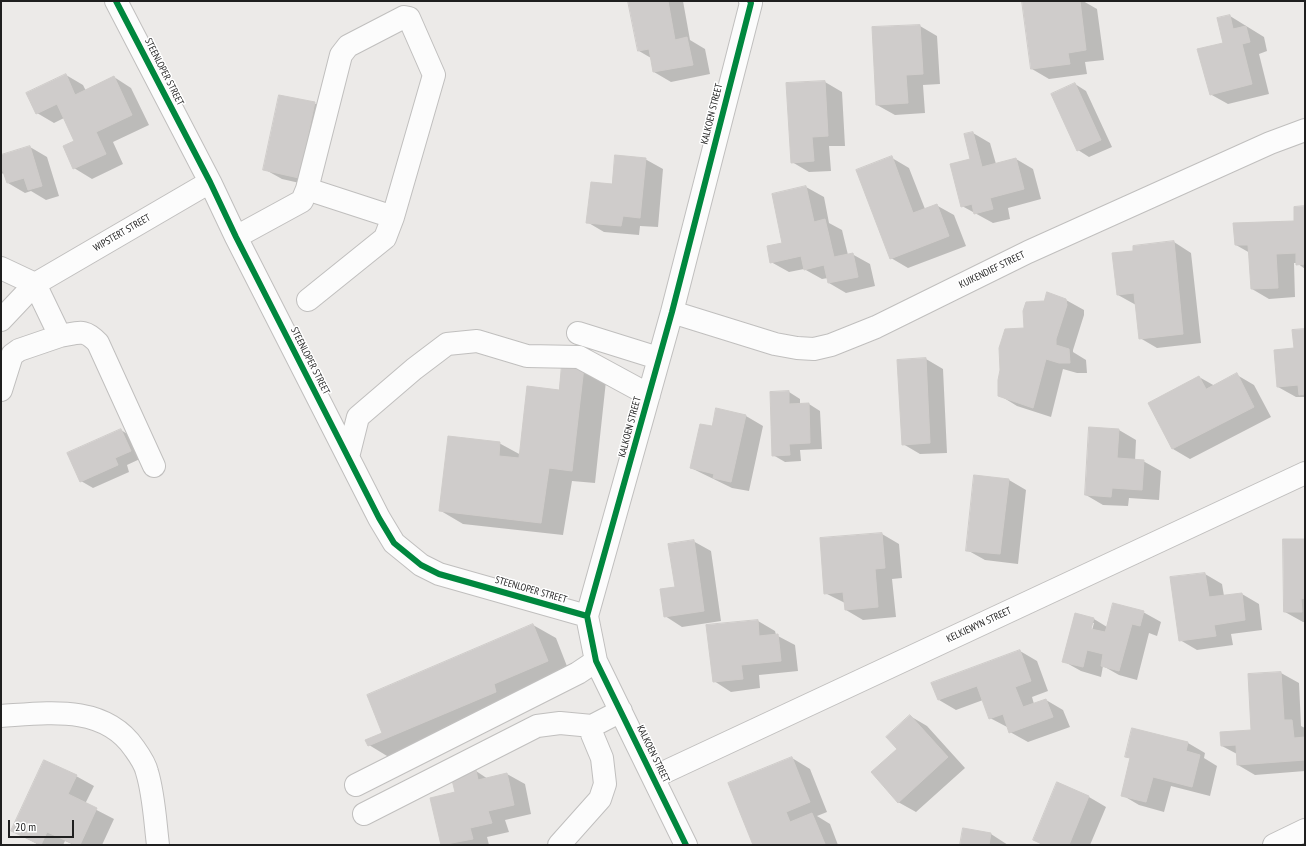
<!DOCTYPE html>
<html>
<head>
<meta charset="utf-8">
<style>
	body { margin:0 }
	#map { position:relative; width:1306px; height:846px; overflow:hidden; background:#eceae8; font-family:"PT Sans Narrow",sans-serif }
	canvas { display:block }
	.frame { position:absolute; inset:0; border:2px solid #1f1f1f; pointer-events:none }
	.scale { position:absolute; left:8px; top:820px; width:66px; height:18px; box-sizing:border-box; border:2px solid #1f1f1f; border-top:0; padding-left:5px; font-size:12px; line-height:14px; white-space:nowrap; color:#1f1f1f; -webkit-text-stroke:3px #fff; paint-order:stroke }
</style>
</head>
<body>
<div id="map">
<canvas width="1306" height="846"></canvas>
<div class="frame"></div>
<div class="scale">20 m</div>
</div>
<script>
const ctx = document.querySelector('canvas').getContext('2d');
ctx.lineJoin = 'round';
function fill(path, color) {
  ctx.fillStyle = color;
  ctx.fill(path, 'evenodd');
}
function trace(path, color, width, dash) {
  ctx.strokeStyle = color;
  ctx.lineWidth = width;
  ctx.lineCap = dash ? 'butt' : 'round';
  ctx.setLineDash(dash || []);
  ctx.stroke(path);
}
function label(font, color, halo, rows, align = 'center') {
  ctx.font = font + ' "PT Sans Narrow",sans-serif';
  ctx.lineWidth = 3;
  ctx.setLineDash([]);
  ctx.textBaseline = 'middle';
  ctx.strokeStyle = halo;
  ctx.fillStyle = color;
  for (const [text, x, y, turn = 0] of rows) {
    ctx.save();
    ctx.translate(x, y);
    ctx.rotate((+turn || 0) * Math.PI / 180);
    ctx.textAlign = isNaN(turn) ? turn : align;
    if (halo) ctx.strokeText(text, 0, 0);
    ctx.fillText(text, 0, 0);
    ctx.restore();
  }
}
const shadow = new Path2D(`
	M 629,1 L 683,1 L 690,40 L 705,49 L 710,74 L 671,82 L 654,72 L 651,58 L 639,51 Z
	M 1023,1 L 1083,1 L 1097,9 L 1104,60 L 1085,62 L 1087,74 L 1049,79 L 1032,69 Z
	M 1230,16 L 1264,37 L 1267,51 L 1259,54 L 1269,94 L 1228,104 L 1210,94 L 1225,43 Z
	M 920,26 L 937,36 L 940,84 L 923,85 L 925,113 L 895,115 L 877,105 Z
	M 66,75 L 83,85 L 86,91 L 114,77 L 131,88 L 149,125 L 113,142 L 123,164 L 92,179 L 74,168 L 75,142 L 64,118 L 54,123 L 37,113 Z
	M 825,82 L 842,92 L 845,146 L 829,146 L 831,171 L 809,172 L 792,162 Z
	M 1075,84 L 1086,91 L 1112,147 L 1089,157 L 1078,150 Z
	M 314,103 L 332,113 L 317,187 L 282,179 L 264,169 Z
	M 973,133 L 990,143 L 996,164 L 1016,159 L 1033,169 L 1041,199 L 1008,208 L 1010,219 L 993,223 L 962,206 L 971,159 Z
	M 30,147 L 47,157 L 59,196 L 46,200 L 31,191 L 25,193 L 8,183 L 4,173 L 1,174 L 1,156 Z
	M 892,158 L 909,168 L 925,209 L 936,205 L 954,215 L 966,246 L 908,268 L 891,258 Z
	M 645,159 L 663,169 L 658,227 L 640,226 L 639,235 L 604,232 L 587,222 L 613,185 Z
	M 806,187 L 824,197 L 829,223 L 842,230 L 848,255 L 852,254 L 870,264 L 875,286 L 846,293 L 829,283 L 828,278 L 822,279 L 804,269 L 789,272 L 771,262 L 784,243 Z
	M 1305,207 L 1305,269 L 1297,263 L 1294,263 L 1295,297 L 1269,299 L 1252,289 L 1250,253 L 1236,245 L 1295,221 Z
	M 1174,242 L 1191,253 L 1201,343 L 1157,348 L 1140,338 L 1136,305 L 1118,295 L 1135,251 Z
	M 1066,300 L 1084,310 L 1084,315 L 1073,350 L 1073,352 L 1086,360 L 1087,373 L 1077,373 L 1063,369 L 1051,417 L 1017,406 L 999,395 L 1025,329 Z
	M 1305,330 L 1305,397 L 1296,397 L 1278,387 Z
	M 926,359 L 943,369 L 947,453 L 920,454 L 903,444 Z
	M 583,368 L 606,381 L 595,483 L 572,481 L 563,535 L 463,524 L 441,511 L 499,443 L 521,455 Z
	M 1237,375 L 1254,385 L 1271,417 L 1190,459 L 1173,449 L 1150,403 L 1199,377 L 1215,386 Z
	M 789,392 L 800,399 L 800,404 L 809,404 L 820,411 L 822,449 L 800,450 L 801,461 L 785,462 L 773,455 Z
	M 746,416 L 763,426 L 749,491 L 732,488 L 691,468 L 712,428 Z
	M 121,430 L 132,437 L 142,458 L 127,465 L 129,472 L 93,488 L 81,481 Z
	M 1119,430 L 1136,440 L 1135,461 L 1143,461 L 1161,471 L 1159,500 L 1129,498 L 1128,506 L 1103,505 L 1086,495 Z
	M 1009,480 L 1026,490 L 1018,564 L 985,560 L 967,550 Z
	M 882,534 L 899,544 L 902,578 L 892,579 L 896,617 L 863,620 L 846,610 L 845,603 L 825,593 Z
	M 1305,540 L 1305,622 L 1303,622 L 1285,612 Z
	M 693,541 L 711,551 L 721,621 L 682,627 L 665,616 Z
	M 1205,574 L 1222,584 L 1224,596 L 1242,594 L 1259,604 L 1262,630 L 1231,634 L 1233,645 L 1197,650 L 1180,640 Z
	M 1143,612 L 1161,622 L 1157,636 L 1149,633 L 1137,680 L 1119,675 L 1103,666 L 1101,677 L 1081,671 L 1063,661 L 1075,614 L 1094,619 L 1107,627 ZM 1092,623 L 1094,623 L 1091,634 L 1089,633 Z
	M 758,621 L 775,631 L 776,635 L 795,645 L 798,671 L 759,675 L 760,688 L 731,692 L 714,681 Z
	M 533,625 L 556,638 L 570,674 L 392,759 L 369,745 Z
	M 1020,651 L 1037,661 L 1048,691 L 1032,697 L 1034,704 L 1046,700 L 1063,710 L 1070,727 L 1028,742 L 1010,732 L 1009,728 L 990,718 L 983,700 L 956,710 L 939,700 Z
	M 1281,673 L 1299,683 L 1301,726 L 1305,728 L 1305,771 L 1255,775 L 1238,765 L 1237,754 L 1222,746 L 1252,731 L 1249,675 Z
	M 910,716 L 927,726 L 965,768 L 916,812 L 898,802 L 898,749 Z
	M 1133,729 L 1188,743 L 1205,753 L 1204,758 L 1217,766 L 1210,796 L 1171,786 L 1164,812 L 1139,805 L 1122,795 L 1131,758 L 1127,756 Z
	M 792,758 L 810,769 L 827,812 L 817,816 L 830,824 L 838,845 L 754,845 L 730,784 Z
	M 476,771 L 488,779 L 507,774 L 525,784 L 531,814 L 505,820 L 509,832 L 487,837 L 489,845 L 442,845 L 431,799 L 456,793 Z
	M 76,776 L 94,786 L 85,804 L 114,819 L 102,845 L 74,845 L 65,841 L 63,845 L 39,845 L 12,831 Z
	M 1058,783 L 1089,797 L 1106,807 L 1090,845 L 1043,845 L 1034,840 Z
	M 991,834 L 1008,845 L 961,845 Z`);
const building = new Path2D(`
	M 628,1 L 668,1 L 675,40 L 687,37 L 693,65 L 653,72 L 649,49 L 638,51 Z
	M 1022,1 L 1080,1 L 1086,50 L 1068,53 L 1070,64 L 1031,69 Z
	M 1230,15 L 1233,29 L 1246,26 L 1250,42 L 1242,44 L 1252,84 L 1210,95 L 1197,49 L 1223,43 L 1217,18 Z
	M 920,25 L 923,74 L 906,75 L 908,103 L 876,105 L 872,27 Z
	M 66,74 L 75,95 L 114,76 L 132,115 L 96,132 L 106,154 L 73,169 L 63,146 L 74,141 L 57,104 L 36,114 L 26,93 Z
	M 825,81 L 828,136 L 812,137 L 814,161 L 791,163 L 786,83 Z
	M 1075,83 L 1101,140 L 1077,151 L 1051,94 Z
	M 279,95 L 315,102 L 299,178 L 263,170 Z
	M 973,132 L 982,167 L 1016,158 L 1024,189 L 990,198 L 993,209 L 974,214 L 972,204 L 961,207 L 950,164 L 970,159 L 964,134 Z
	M 30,146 L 42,186 L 28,190 L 24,178 L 7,183 L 1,166 L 1,155 Z
	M 615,155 L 646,158 L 640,218 L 623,216 L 621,226 L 586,223 L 591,182 L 612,184 Z
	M 892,156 L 913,213 L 937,204 L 949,236 L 890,259 L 856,170 Z
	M 806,186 L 814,222 L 825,219 L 834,257 L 853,253 L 858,277 L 828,283 L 824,265 L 804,270 L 801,256 L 770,263 L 767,246 L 782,243 L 772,194 Z
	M 1305,206 L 1305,264 L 1296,265 L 1296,253 L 1276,254 L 1278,288 L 1251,289 L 1248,245 L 1235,245 L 1233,223 L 1294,221 L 1294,207 Z
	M 1174,241 L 1183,334 L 1139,339 L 1134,293 L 1117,295 L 1112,253 L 1133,251 L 1133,246 Z
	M 1047,292 L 1066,299 L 1067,305 L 1056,339 L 1056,345 L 1069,349 L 1070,363 L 1059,363 L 1046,359 L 1033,408 L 998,396 L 998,380 L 1000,370 L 999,348 L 1005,329 L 1024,328 L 1023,311 L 1026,302 L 1044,301 Z
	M 1305,329 L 1305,394 L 1299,395 L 1298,385 L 1277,387 L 1274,350 L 1294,348 L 1292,330 Z
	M 926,358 L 930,443 L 902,445 L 897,360 Z
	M 562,364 L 584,367 L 572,471 L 549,468 L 541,523 L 439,511 L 448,436 L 500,442 L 499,456 L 519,458 L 527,386 L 559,390 Z
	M 1237,373 L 1254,407 L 1172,449 L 1148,403 L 1199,376 L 1206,389 Z
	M 789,391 L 789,404 L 809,403 L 810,443 L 789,444 L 790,455 L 772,456 L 770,392 Z
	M 716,408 L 746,415 L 731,482 L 713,478 L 714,474 L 690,468 L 700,424 L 712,426 Z
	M 1089,427 L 1119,429 L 1117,458 L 1144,460 L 1142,490 L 1112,488 L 1111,497 L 1085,495 Z
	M 121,429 L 131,451 L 115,458 L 118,465 L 80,482 L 67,453 Z
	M 974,475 L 1009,479 L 1000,554 L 966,551 Z
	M 882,533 L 885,568 L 875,569 L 878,607 L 845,610 L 843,592 L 824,594 L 820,538 Z
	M 1283,539 L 1305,539 L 1305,598 L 1301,599 L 1302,612 L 1284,612 Z
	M 694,540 L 704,611 L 664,617 L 660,589 L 675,587 L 668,544 Z
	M 1205,573 L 1209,597 L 1242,593 L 1245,620 L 1214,625 L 1216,636 L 1179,641 L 1170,577 Z
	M 1113,603 L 1144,611 L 1140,626 L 1132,624 L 1119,671 L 1101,666 L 1103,654 L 1087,650 L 1083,667 L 1062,662 L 1075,613 L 1094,618 L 1091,629 L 1105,632 Z
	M 758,620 L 759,636 L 778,634 L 781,661 L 741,665 L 743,679 L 713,682 L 706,625 Z
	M 533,624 L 548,661 L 494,684 L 496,692 L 368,746 L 365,740 L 382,733 L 367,695 Z
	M 1020,650 L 1031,681 L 1015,687 L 1023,707 L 1046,699 L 1053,717 L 1009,733 L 1003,714 L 989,719 L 977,686 L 938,700 L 931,683 Z
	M 1281,672 L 1284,720 L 1292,720 L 1294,738 L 1305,737 L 1305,760 L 1237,765 L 1236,745 L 1221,746 L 1220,732 L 1251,730 L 1248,674 Z
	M 910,715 L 948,757 L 898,803 L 871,772 L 897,749 L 886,737 Z
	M 1132,728 L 1188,742 L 1186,751 L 1200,755 L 1192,787 L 1153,777 L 1146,802 L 1121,796 L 1130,758 L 1125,757 Z
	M 792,757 L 810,802 L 786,812 L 790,822 L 812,813 L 825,844 L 753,845 L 728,783 Z
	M 44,760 L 77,775 L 68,794 L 97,808 L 80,845 L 76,845 L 47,832 L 41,845 L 11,831 Z
	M 476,770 L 478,780 L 507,773 L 514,805 L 488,811 L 492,823 L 470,828 L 473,839 L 441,845 L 430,798 L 455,792 L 451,776 Z
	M 1057,782 L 1089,796 L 1069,845 L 1044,845 L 1033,840 Z
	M 963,828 L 991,833 L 989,845 L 960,845 Z`);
const minor = new Path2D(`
	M 116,1 L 210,182 L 236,237 L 379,518 L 394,543 L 421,565 L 439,574 L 587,616
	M 307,189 L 393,217
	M 236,237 L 302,201 L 307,189 L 341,55 L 348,46 L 404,17 L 409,18 L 434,75 L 393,217 L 385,238 L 308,300
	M 1,268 L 35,284 L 60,336 C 79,333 84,328 98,343 L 154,466
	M 672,312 L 775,344 L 797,348 L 814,349 L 831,345 L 876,327 L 1028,252 L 1270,143 L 1305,130
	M 1,320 L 35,284 L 210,182
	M 578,333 L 658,358
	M 1,390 L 12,355 L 19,350 L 60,336
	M 348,457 L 358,417 L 414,369 L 447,344 L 477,341 L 527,356 L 579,357 L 649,395
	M 1,716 C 47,713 104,704 134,748 C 139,755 145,763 147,772 C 154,795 155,821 158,845
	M 654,777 L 1305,473
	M 356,785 L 578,673 L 596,661
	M 364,814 L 537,726 L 560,723 L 592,726
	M 559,845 L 600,799 L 605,784 L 602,758 L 592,734 L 592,726 L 621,711
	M 686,845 L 596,661 L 587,616 L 672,312 L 751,3 L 750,1
	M 1274,845 L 1305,830`);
const cycleway = new Path2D(`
	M 116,1 L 210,182 L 236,237 L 379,518 L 394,543 L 421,565 L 439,574 L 587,616
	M 686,845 L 596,661 L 587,616 L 672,312 L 751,3 L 750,1`);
const streetNames = [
	["STEENLOPER STREET",164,72,63],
	["KALKOEN STREET",712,114,-76],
	["WIPSTERT STREET",122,233,-30],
	["KUIKENDIEF STREET",992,270,-26],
	["STEENLOPER STREET",310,361,63],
	["KALKOEN STREET",630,427,-75],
	["STEENLOPER STREET",531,590,16],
	["KELKIEWYN STREET",979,625,-25],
	["KALKOEN STREET",653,754,64]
];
fill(shadow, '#0003');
fill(building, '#cfcccb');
trace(building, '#cfccca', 1);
trace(minor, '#c0bfbe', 24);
trace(minor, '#fcfcfc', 22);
trace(cycleway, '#00873e', 6);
label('10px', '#1f1f1f', '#fff', streetNames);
</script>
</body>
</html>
